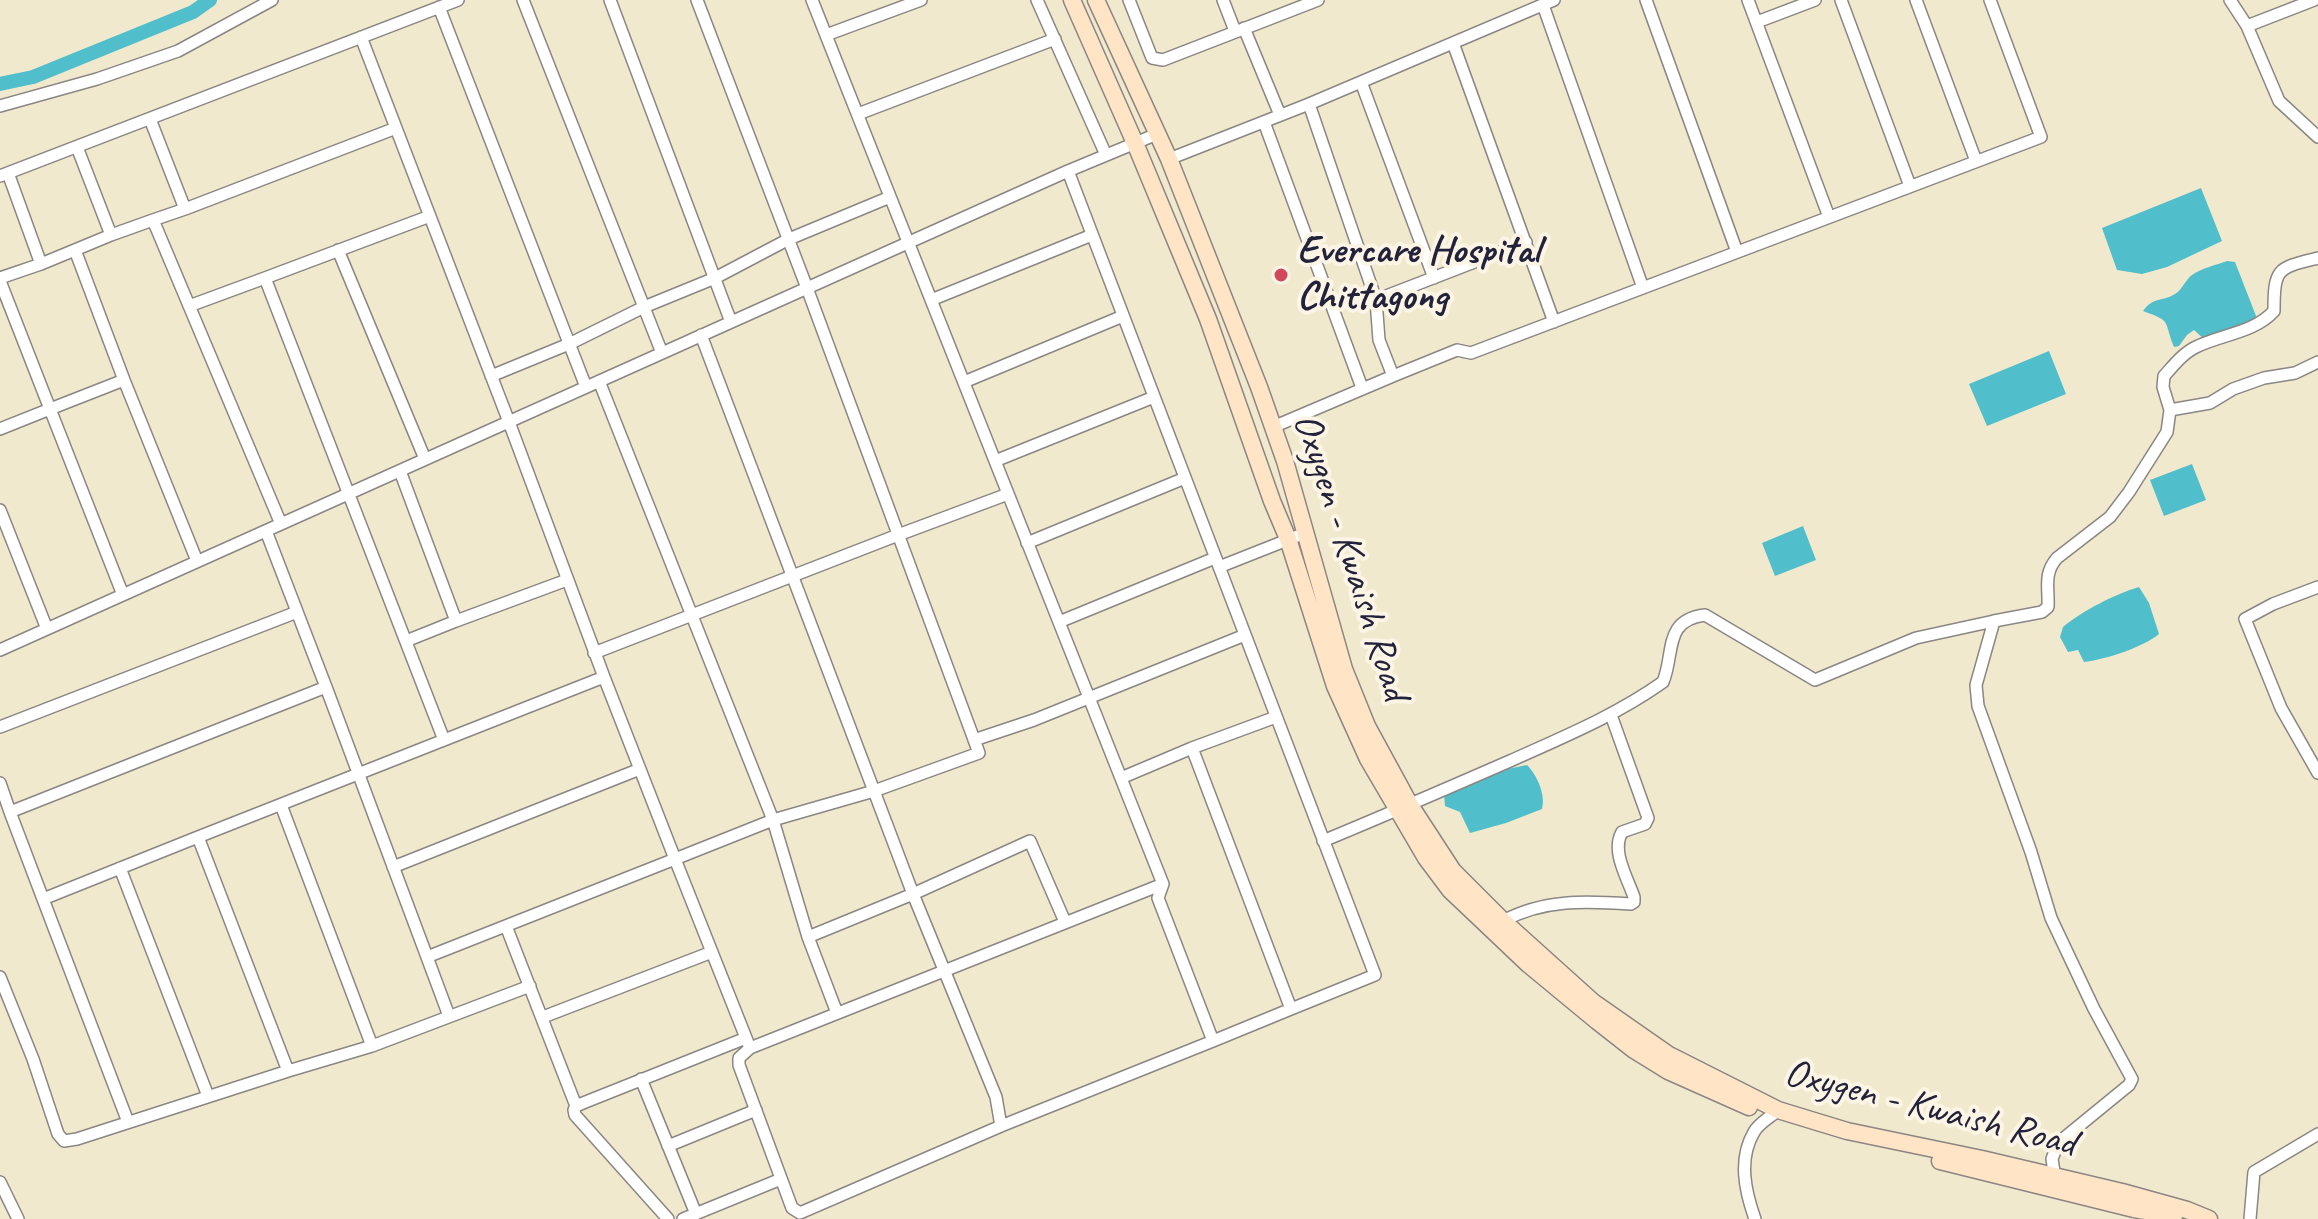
<!DOCTYPE html>
<html>
<head>
<meta charset="utf-8">
<style>
	body { margin:0 }
	canvas { display:block; background:#f1e9cd }
</style>
</head>
<body>
<canvas width="2318" height="1219"></canvas>
<script>
const ctx = document.querySelector('canvas').getContext('2d');
ctx.lineJoin = 'round';
function fill(path, color) {
  ctx.fillStyle = color;
  ctx.fill(path, 'evenodd');
}
function trace(path, color, width, dash) {
  ctx.strokeStyle = color;
  ctx.lineWidth = width;
  ctx.lineCap = dash ? 'butt' : 'round';
  ctx.setLineDash(dash || []);
  ctx.stroke(path);
}
function label(font, color, halo, rows, align = 'center') {
  ctx.font = font + ' Caveat,sans-serif';
  ctx.lineWidth = 8;
  ctx.setLineDash([]);
  ctx.textBaseline = 'middle';
  ctx.strokeStyle = halo;
  ctx.fillStyle = color;
  for (const [text, x, y, turn = 0] of rows) {
    ctx.save();
    ctx.translate(x, y);
    ctx.rotate((+turn || 0) * Math.PI / 180);
    ctx.textAlign = isNaN(turn) ? turn : align;
    if (halo) ctx.strokeText(text, 0, 0);
    ctx.fillText(text, 0, 0);
    ctx.restore();
  }
}
const water = new Path2D(`
	M 2201,188 L 2222,241 L 2167,267 L 2142,274 L 2117,270 L 2102,228 Z
	M 2227,261 L 2235,262 L 2258,321 L 2205,340 L 2194,330 L 2187,335 L 2179,346 L 2174,347 C 2163,320 2173,322 2143,311 C 2154,296 2162,302 2175,294 C 2183,289 2185,280 2192,275 C 2202,268 2216,265 2227,261 Z
	M 2049,351 L 2066,394 L 1987,426 L 1969,384 Z
	M 2192,464 L 2206,500 L 2164,516 L 2150,480 Z
	M 1803,526 L 1816,560 L 1775,576 L 1762,543 Z
	M 2139,587 L 2149,603 L 2159,634 C 2144,647 2104,660 2084,662 L 2078,650 L 2068,652 L 2060,637 L 2063,627 C 2082,611 2115,594 2139,587 Z
	M 1527,765 C 1537,775 1546,795 1542,809 L 1506,823 L 1470,833 L 1460,812 L 1445,806 L 1444,794 L 1492,772 Z`);
const canal = new Path2D(`
	M 0,84 L 33,77 L 193,12 L 210,0`);
const street = new Path2D(`
	M 523,0 L 662,353
	M 610,0 L 731,322
	M 697,0 L 807,288 L 979,753 L 874,791 L 913,894 L 1030,841 L 1065,922
	M 1037,0 L 1106,155
	M 1129,0 L 1152,58 L 1163,60 L 1318,0
	M 1223,0 L 1235,31
	M 1646,0 L 1737,252
	M 1748,0 L 1829,217
	M 1841,0 L 1910,186
	M 1916,0 L 1976,161
	M 2230,0 L 2247,26 L 2279,101 L 2318,137
	M 1543,5 L 1643,288
	M 439,7 L 586,387
	M 1757,22 L 1815,0
	M 2247,26 L 2314,0
	M 1244,28 L 1280,115
	M 826,35 L 921,0
	M 1453,43 L 1554,322
	M 1361,82 L 1434,278
	M 1309,104 L 1376,300 L 1526,242
	M 0,106 L 97,79 L 178,51 L 272,0
	M 858,114 L 1055,39
	M 150,119 L 185,209 L 153,220
	M 1264,122 L 1361,385
	M 396,128 L 509,422 L 604,677
	M 1169,159 L 1309,104 L 1554,0
	M 1068,171 L 1375,975 L 1291,1009
	M 0,176 L 458,0
	M 185,209 L 396,128 L 361,37
	M 111,235 L 153,220 L 281,524
	M 75,250 L 124,380 L 50,409 L 123,595
	M 338,250 L 425,459
	M 41,264 L 111,235 L 77,147
	M 0,278 L 41,264 L 8,173
	M 265,278 L 430,216
	M 0,281 L 50,409 L 0,429
	M 931,300 L 1092,235
	M 1376,300 L 1379,340 L 1393,376 L 1457,350 L 1471,353 L 2041,137 L 1990,0
	M 189,306 L 265,278 L 444,740
	M 701,335 L 874,791 L 773,820 L 675,859 L 750,1048 L 1163,884 L 812,0
	M 491,376 L 569,344 L 644,307 L 715,278 L 789,239 L 890,197
	M 124,380 L 197,561
	M 599,381 L 773,820 L 808,937 L 837,1013
	M 964,382 L 1123,316
	M 2170,410 L 2210,403 L 2233,389 L 2264,378 L 2295,373 L 2318,362
	M 1273,427 L 1393,376
	M 995,461 L 1154,397
	M 400,471 L 456,621 L 406,641
	M 0,510 L 47,629
	M 266,531 L 326,687 L 10,812 L 43,899 L 198,837 L 288,1071 L 372,1046 L 281,805
	M 1027,543 L 1185,478
	M 1219,567 L 1305,533
	M 2318,587 L 2273,604 L 2245,619 L 2281,708 L 2318,773
	M 456,621 L 567,580
	M 1059,622 L 1215,558
	M 0,650 L 1068,171 L 1157,134
	M 594,653 L 898,535 L 1008,494
	M 0,727 L 297,612
	M 974,740 L 1034,720 L 1245,635
	M 1192,748 L 1276,717
	M 1121,778 L 1192,748 L 1291,1009 L 1213,1041 L 1158,898 L 1163,884
	M 0,783 L 10,812
	M 198,837 C 333,785 468,731 604,677 L 675,859 L 427,957 L 326,687
	M 1323,841 C 1386,815 1448,788 1510,761 C 1563,737 1615,716 1663,682 C 1675,653 1663,620 1705,615 L 1815,680 L 1916,638 L 1994,621
	M 393,867 L 640,769
	M 120,868 L 208,1096
	M 43,899 L 128,1122
	M 1503,921 C 1544,899 1586,901 1631,904 L 1634,902 L 1634,897 C 1627,877 1611,851 1622,832 L 1645,824 L 1648,818 L 1611,715
	M 506,926 L 576,1106
	M 808,937 L 913,894 L 996,1097 L 1001,1126
	M 427,957 L 449,1016
	M 0,977 L 33,1059 L 58,1134 L 64,1141 L 77,1139 L 288,1071
	M 543,1017 L 712,952
	M 372,1046 L 530,986
	M 750,1048 L 739,1058 L 739,1065 L 792,1208 L 800,1213 L 1001,1126 L 1213,1041
	M 641,1079 L 696,1214
	M 668,1146 L 756,1110
	M 2055,1178 L 2052,1159 L 2058,1143 L 2129,1085 L 2132,1079 L 2094,1009 L 2051,918 L 2031,852 L 1978,706 L 1976,685 L 1994,621 L 2042,612 L 2048,607 C 2049,588 2043,574 2057,558 L 2110,517 L 2129,492 L 2167,432 L 2170,410 L 2163,387 L 2164,376 C 2174,365 2184,352 2198,346 C 2224,334 2255,332 2274,311 C 2274,267 2278,268 2318,258
	M 0,1182 L 18,1219
	M 668,1219 L 575,1115 L 574,1110 L 576,1106 L 583,1103 L 746,1038
	M 683,1219 L 781,1179
	M 1755,1219 C 1745,1191 1738,1159 1754,1132 C 1759,1123 1771,1117 1778,1110
	M 2250,1219 L 2254,1172 L 2318,1134`);
const secondary = new Path2D(`
	M 1072,0 L 1135,143 L 1208,319 L 1272,501 L 1288,539 L 1335,686 L 1368,759 L 1426,858 L 1450,890 L 1528,964 L 1597,1021 L 1634,1050 L 1668,1071 L 1749,1107
	M 1096,0 L 1169,159 L 1259,387 L 1285,461 L 1344,669 L 1367,726 L 1397,781 L 1410,805 L 1453,871 L 1503,921 L 1593,1002 L 1669,1055 L 1778,1110 L 1847,1131 L 1982,1159 L 2122,1192 L 2187,1210 L 2209,1219
	M 1940,1161 L 2134,1209 L 2174,1216`);
const markers = [
	[1281,275,8,"#d1495b"]
];
const poiNames = [
	["Evercare Hospital",1297,252],
	["Chittagong",1297,298]
];
const streetNames = [
	["Oxygen - Kwaish Road",1350,557,72],
	["Oxygen - Kwaish Road",1930,1109,14]
];
fill(water, '#51becb');
trace(canal, '#51becb', 14);
trace(street, '#8a8684', 14);
trace(secondary, '#8a8684', 19);
trace(street, '#fff', 11);
trace(secondary, '#ffe4c6', 16);
for (const [x, y, r, color] of markers) {
  const dot = new Path2D();
  dot.arc(x, y, r, 0, 2 * Math.PI);
  ctx.fillStyle = color;
  ctx.fill(dot);
  trace(dot, '#fcf5e5', 3);
}
label('bold 40px', '#22223b', '#fcf5e5', poiNames, 'left');
label('40px', '#22223b', '#fcf5e5', streetNames);
</script>
</body>
</html>
